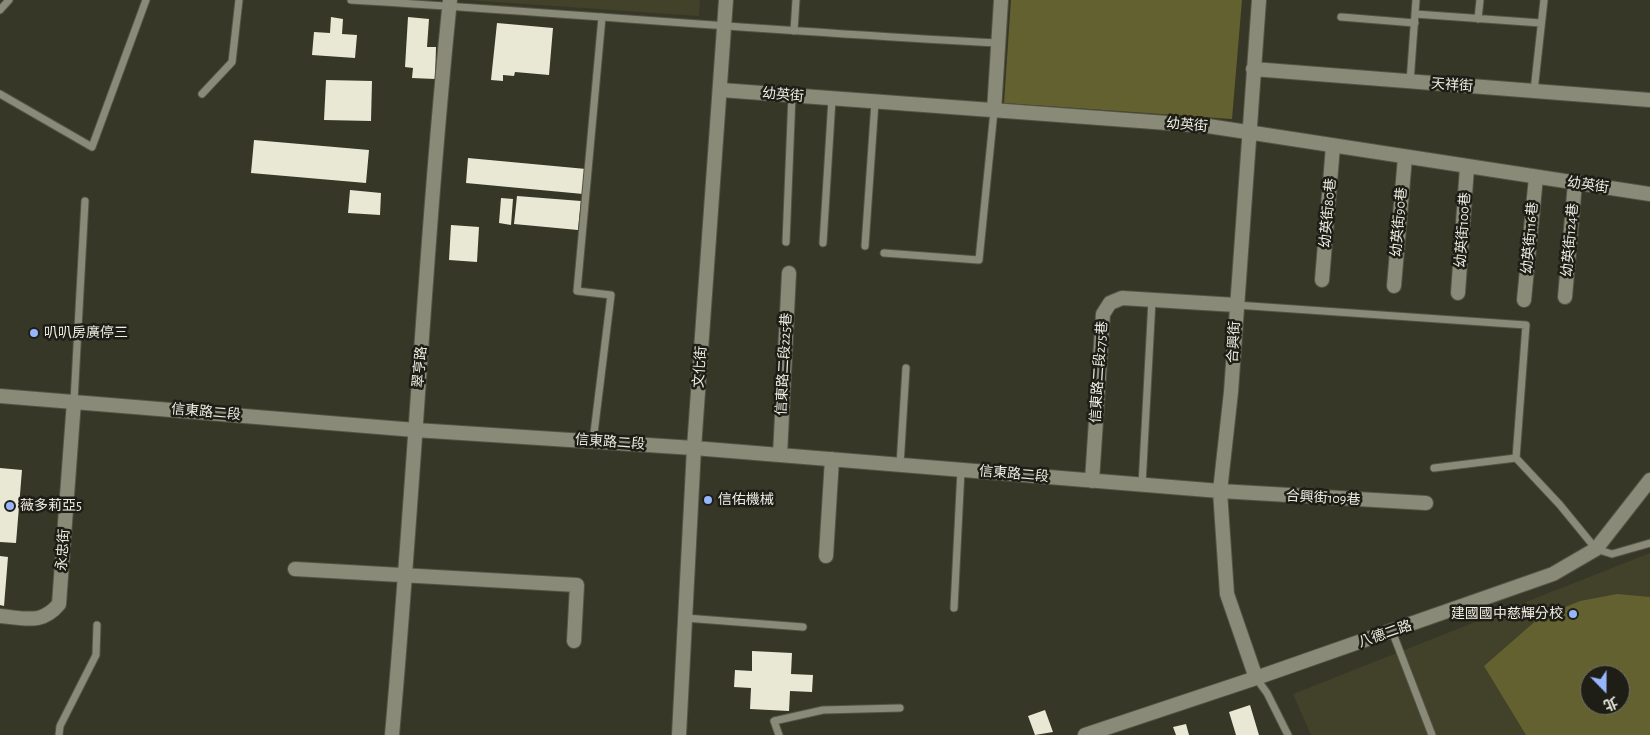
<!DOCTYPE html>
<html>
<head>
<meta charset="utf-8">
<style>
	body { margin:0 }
	#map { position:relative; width:1650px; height:735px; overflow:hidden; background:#373727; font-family:"Alegreya Sans","Noto Sans TC",sans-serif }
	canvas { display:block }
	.north { position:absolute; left:1580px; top:665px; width:50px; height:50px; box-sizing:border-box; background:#1e1e16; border:1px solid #707068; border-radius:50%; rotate:158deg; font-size:14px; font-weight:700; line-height:20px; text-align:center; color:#ecece2 }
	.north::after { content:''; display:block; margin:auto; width:18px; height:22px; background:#97b6fd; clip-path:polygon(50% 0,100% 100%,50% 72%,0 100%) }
</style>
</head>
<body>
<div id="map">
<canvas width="1650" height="735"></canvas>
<div class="north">北</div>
</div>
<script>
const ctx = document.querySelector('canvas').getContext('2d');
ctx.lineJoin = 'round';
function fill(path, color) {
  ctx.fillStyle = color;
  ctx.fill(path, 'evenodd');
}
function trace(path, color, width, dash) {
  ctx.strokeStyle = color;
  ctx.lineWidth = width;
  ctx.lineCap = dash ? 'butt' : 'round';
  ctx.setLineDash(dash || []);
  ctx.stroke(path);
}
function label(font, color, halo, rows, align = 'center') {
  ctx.font = font + ' "Alegreya Sans","Noto Sans TC",sans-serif';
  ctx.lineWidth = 5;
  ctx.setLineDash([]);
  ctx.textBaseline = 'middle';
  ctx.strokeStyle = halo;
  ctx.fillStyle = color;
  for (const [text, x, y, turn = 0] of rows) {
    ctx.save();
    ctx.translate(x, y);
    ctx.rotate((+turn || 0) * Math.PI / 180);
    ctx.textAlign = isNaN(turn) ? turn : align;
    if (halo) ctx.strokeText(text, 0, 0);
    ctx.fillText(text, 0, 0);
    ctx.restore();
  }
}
const built = new Path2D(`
	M 467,0 L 700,0 L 699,16 Z
	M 1650,553 L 1650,735 L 1311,735 L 1293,694 ZM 1590,675 L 1620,675 L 1620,705 L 1590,705 Z`);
const green = new Path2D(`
	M 1011,0 L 1242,0 L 1232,119 L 1004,103 Z
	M 1617,594 L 1650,597 L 1650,735 L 1526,735 L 1484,666 L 1539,618 L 1580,601 ZM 1590,675 L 1620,675 L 1620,705 L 1590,705 Z`);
const building = new Path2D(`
	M 331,17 L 343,19 L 342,34 L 357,35 L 355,58 L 312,55 L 314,32 L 330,33 Z
	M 408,17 L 429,19 L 427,47 L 436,47 L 435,79 L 412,78 L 413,68 L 405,67 Z
	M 497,23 L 553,28 L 549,75 L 515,72 L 514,76 L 503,75 L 503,81 L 491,80 Z
	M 326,80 L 372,81 L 371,121 L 324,120 Z
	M 254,140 L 369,150 L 366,183 L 251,173 Z
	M 468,158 L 586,169 L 583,194 L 466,183 Z
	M 350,190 L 381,193 L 380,215 L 348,213 Z
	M 517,196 L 581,201 L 578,230 L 514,224 Z
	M 501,198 L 513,199 L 511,225 L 499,223 Z
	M 451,225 L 479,227 L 477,262 L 449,260 Z
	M 0,468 L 22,470 L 16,543 L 0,542 Z
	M 0,556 L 8,557 L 4,606 L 0,605 Z
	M 752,651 L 792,653 L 791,674 L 813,675 L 812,692 L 790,691 L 789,711 L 750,709 L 751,688 L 734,687 L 735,670 L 752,671 Z
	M 1250,705 L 1259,735 L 1236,735 L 1229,712 Z
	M 1045,710 L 1053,732 L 1035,735 L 1028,716 Z
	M 1186,724 L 1189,735 L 1176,735 L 1173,727 Z`);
const service = new Path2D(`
	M 351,0 C 567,13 782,32 998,43
	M 0,10 L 9,0
	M 1415,14 L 1541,23
	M 1341,17 L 1415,23
	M 1478,19 L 1480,0
	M 794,31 L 796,0
	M 1410,82 L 1416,0
	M 1534,91 L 1544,0
	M 0,94 L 92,147 L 146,0
	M 202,94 L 232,62 L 239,0
	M 786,242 L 792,95
	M 823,243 L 832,99
	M 865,246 L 875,102
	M 884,253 L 979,260 L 994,111
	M 1236,305 L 1526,325 L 1516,458 L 1560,505 L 1596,549 L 1612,554 L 1650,543
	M 74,401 L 85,201
	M 593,441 L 611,295 L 577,291 L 602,17
	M 900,465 L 906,368
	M 1434,468 L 1516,458
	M 1142,485 L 1152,300
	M 954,608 L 961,470
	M 685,618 L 803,627
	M 1392,631 L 1432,735
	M 1256,678 L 1267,693 L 1288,735
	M 59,735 L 60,726 L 96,655 L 97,625
	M 779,735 L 774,721 L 823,710 L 900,708`);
const minor = new Path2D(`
	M 1253,69 L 1650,100
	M 721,90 L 1208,126 L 1650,194
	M 994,111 L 1001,0
	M 1322,280 L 1333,146
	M 1394,286 L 1405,157
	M 1458,293 L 1467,167
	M 1565,297 L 1575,183
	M 1524,300 L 1536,177
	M 0,396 L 415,430 L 694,448 L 1220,491 L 1426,503
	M 780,455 L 789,273
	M 1092,481 L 1103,314 L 1110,303 L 1122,298 L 1236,305
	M 826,556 L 832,459
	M 295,569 L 577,585 L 574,641
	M 0,616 C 25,618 42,625 59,604 L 74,401
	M 1256,678 L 1227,594 L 1220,491 L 1231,392 L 1259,0
	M 392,735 C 414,490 425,244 450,0
	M 1085,735 L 1256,678 L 1553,574 L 1596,549 L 1650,480`);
const tertiary = new Path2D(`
	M 679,735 L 694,448 L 726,0`);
const markers = [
	[34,333,5,"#97b6fd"],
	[708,500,5,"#97b6fd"],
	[10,506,5,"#97b6fd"],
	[1573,614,5,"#97b6fd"]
];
const streetNames = [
	["天祥街",1452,85,4],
	["幼英街",783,95,5],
	["幼英街",1187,125,5],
	["幼英街",1588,185,8],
	["幼英街80巷",1328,213,-85],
	["幼英街90巷",1399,222,-85],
	["幼英街100巷",1463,230,-86],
	["幼英街116巷",1530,238,-85],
	["幼英街124巷",1570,240,-85],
	["合興街",1234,342,-87],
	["信東路二段225巷",784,364,-87],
	["翠亨路",420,367,-85],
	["文化街",700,367,-86],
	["信東路二段275巷",1099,372,-86],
	["信東路二段",206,412,5],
	["信東路二段",610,442,4],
	["信東路二段",1014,474,5],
	["合興街109巷",1323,498,3],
	["永忠街",63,550,-86],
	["八德二路",1385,634,-19]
];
const poiNames = [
	["叭叭房廣停三",44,333],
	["信佑機械",718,500],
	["薇多莉亞5",20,506],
	["建國國中慈輝分校",1563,614,"right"]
];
fill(built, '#42412a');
fill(green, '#63612f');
fill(building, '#e8e8d4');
trace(service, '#545446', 9);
trace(minor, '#545446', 16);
trace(tertiary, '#545446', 16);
trace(service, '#8a8a78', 7);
trace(minor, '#8a8a78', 14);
trace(tertiary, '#8a8a78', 14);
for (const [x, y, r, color] of markers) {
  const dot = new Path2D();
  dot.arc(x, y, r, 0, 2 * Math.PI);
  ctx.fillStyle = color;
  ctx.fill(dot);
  trace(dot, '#1e1e16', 2);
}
label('14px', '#ecece2', '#1e1e16', streetNames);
label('14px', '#ecece2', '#1e1e16', poiNames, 'left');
</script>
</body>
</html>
